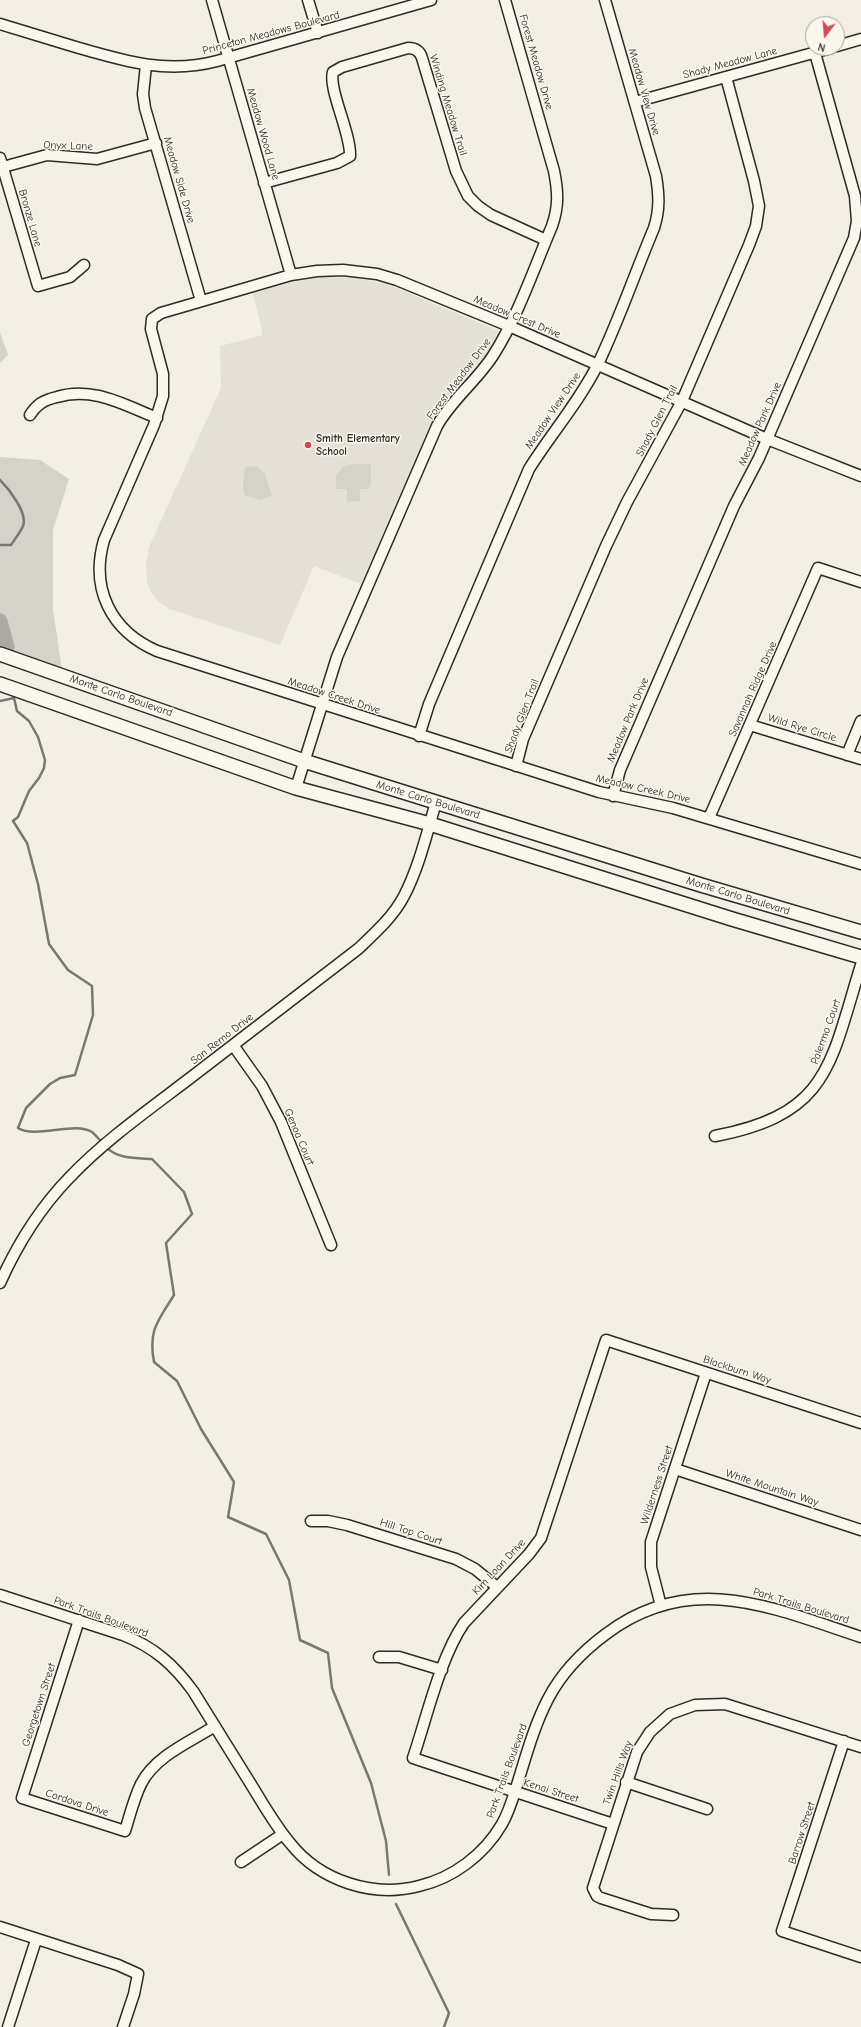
<!DOCTYPE html>
<html>
<head>
<meta charset="utf-8">
<style>
	body { margin:0 }
	#map { position:relative; width:861px; height:2027px; overflow:hidden; background:#f3efe4; font-family:"Comic Neue",sans-serif }
	canvas { display:block }
	.north { position:absolute; left:805px; top:16px; width:40px; height:40px; box-sizing:border-box; background:#fbf7ec; border:1px solid #a8a59f; border-radius:50%; rotate:196deg; font-size:11px; font-weight:700; line-height:16px; text-align:center; color:#2b2b2b }
	.north::after { content:''; display:block; margin:auto; width:14px; height:18px; background:#d1495b; clip-path:polygon(50% 0,100% 100%,50% 72%,0 100%) }
</style>
</head>
<body>
<div id="map">
<canvas width="861" height="2027"></canvas>
<div class="north">N</div>
</div>
<script>
const ctx = document.querySelector('canvas').getContext('2d');
ctx.lineJoin = 'round';
function fill(path, color) {
  ctx.fillStyle = color;
  ctx.fill(path, 'evenodd');
}
function trace(path, color, width, dash) {
  ctx.strokeStyle = color;
  ctx.lineWidth = width;
  ctx.lineCap = dash ? 'butt' : 'round';
  ctx.setLineDash(dash || []);
  ctx.stroke(path);
}
function label(font, color, halo, rows, align = 'center') {
  ctx.font = font + ' "Comic Neue",sans-serif';
  ctx.lineWidth = 3;
  ctx.setLineDash([]);
  ctx.textBaseline = 'middle';
  ctx.strokeStyle = halo;
  ctx.fillStyle = color;
  for (const [text, x, y, turn = 0] of rows) {
    ctx.save();
    ctx.translate(x, y);
    ctx.rotate((+turn || 0) * Math.PI / 180);
    ctx.textAlign = isNaN(turn) ? turn : align;
    if (halo) ctx.strokeText(text, 0, 0);
    ctx.fillText(text, 0, 0);
    ctx.restore();
  }
}
const built = new Path2D(`
	M 323,277 L 355,278 L 387,284 L 499,331 L 485,356 L 453,391 L 429,427 L 361,584 L 314,566 L 280,645 L 169,609 L 159,602 L 151,592 L 147,582 L 146,564 L 149,547 L 221,388 L 220,346 L 263,335 L 253,293 L 293,282 Z`);
const green = new Path2D(`
	M 0,332 L 8,355 L 0,363 Z
	M 0,457 L 40,460 L 69,479 L 53,530 L 53,610 L 62,670 L 0,647 Z
	M 353,464 L 371,464 L 371,485 L 368,489 L 360,489 L 360,501 L 347,502 L 347,489 L 336,489 L 336,476 L 343,467 Z
	M 247,466 L 258,467 L 265,474 L 272,496 L 260,500 L 244,495 L 243,483 L 245,468 Z`);
const stream = new Path2D(`
	M 0,480 C 9,489 28,513 23,526 C 20,533 15,539 11,545 L 0,545
	M 0,701 L 14,698 L 17,711 L 29,721 L 38,737 L 45,760 L 44,768 L 39,778 L 29,791 L 18,817 L 13,821 L 27,843 L 38,884 L 49,944 L 68,970 L 92,986 L 93,1015 L 75,1075 L 60,1078 L 50,1084 L 26,1108 L 18,1128 C 36,1139 74,1121 92,1132 C 96,1135 99,1140 103,1143
	M 106,1147 C 117,1159 137,1158 152,1159 L 184,1192 L 192,1214 L 166,1243 L 174,1295 C 158,1321 148,1330 154,1362 L 177,1381 L 201,1429 L 234,1482 L 228,1517 L 266,1534 L 289,1580 L 300,1640 L 328,1653 L 332,1688 L 371,1783 L 386,1841 L 389,1875
	M 396,1904 L 449,2013 L 444,2027`);
const river = new Path2D(`
	M 0,621 L 7,647`);
const minor = new Path2D(`
	M 212,0 L 291,275
	M 308,0 L 318,33
	M 0,24 C 26,32 53,40 79,48 C 127,62 168,74 217,61 L 431,0
	M 837,46 L 861,39
	M 146,65 L 143,94 L 145,108 L 201,301
	M 635,102 L 831,48
	M 0,158 L 38,286 L 70,277 L 84,265
	M 3,167 L 47,155 L 97,159 L 156,143
	M 264,183 L 337,163 L 350,156 C 351,133 328,89 333,72 L 342,67 L 408,48 C 415,48 420,51 422,58 L 456,171 L 468,196 L 478,206 L 491,215 L 546,240
	M 30,415 C 37,404 44,400 57,397 C 93,386 124,405 157,418
	M 861,476 L 767,439 L 509,326 L 397,280 L 377,274 L 343,270 L 317,271 L 291,275 L 161,313 L 152,319 L 151,329 L 163,374 L 163,396 L 154,425 L 104,540 C 90,589 111,631 157,651 L 599,792 L 673,808 L 861,864
	M 750,725 L 861,759
	M 419,736 L 429,704 L 529,469 C 551,434 579,402 598,364 C 619,320 635,273 654,228 C 660,209 659,195 656,176 L 605,0
	M 847,755 L 861,721
	M 516,766 L 523,739 L 606,546 L 627,502 L 682,401 L 749,245 L 756,226 L 759,206 L 754,181 L 726,77
	M 296,788 L 337,657 L 437,426 C 452,399 478,380 494,354 C 517,318 535,266 552,226 C 559,206 558,191 554,171 L 505,0
	M 613,796 L 620,770 L 734,506 L 759,458 L 854,238 L 857,221 L 855,196 L 815,53
	M 709,818 L 818,568 L 861,582
	M 233,1045 L 262,1086 L 281,1122 L 331,1245
	M 715,1136 C 830,1114 830,1064 861,965
	M 0,1283 C 17,1245 40,1208 69,1178 C 107,1138 154,1106 198,1072 C 251,1031 304,990 358,949 C 375,933 393,917 404,896 C 419,867 427,833 436,802
	M 675,1469 L 861,1530
	M 311,1521 L 328,1521 L 347,1525 L 456,1559 L 475,1569 L 497,1587
	M 0,1595 L 123,1635 C 154,1647 174,1665 193,1691 C 211,1720 229,1749 247,1778 C 261,1800 273,1823 290,1843 C 320,1881 373,1898 419,1886 C 453,1878 484,1855 502,1824 C 509,1812 513,1798 517,1785 C 526,1756 534,1726 548,1699 C 562,1672 583,1651 606,1634 C 691,1570 773,1608 861,1637
	M 661,1606 L 651,1567 L 651,1542 L 706,1373
	M 79,1620 L 22,1798 L 125,1831 C 130,1815 134,1798 141,1784 C 155,1756 190,1742 215,1726
	M 379,1657 L 399,1657 L 442,1670
	M 844,1741 L 782,1931 L 861,1957
	M 626,1782 L 707,1809
	M 613,1824 L 413,1758 C 427,1717 440,1658 464,1623 L 529,1554 L 541,1538 L 606,1340 L 861,1423
	M 241,1862 L 283,1834
	M 673,1915 L 651,1914 L 601,1898 L 597,1896 L 593,1888 L 637,1752 L 650,1732 L 670,1714 L 695,1705 L 725,1704 L 861,1747
	M 0,1927 L 118,1965 L 138,1974 L 134,1994 L 123,2027
	M 8,2027 L 36,1940`);
const major = new Path2D(`
	M 0,654 L 304,761 L 701,885 L 861,932
	M 0,684 L 296,788 L 430,824 L 732,919 L 861,957`);
const markers = [
	[308,445,4,"#d1495b"]
];
const streetNames = [
	["Princeton Meadows Boulevard",271,33,-15],
	["Forest Meadow Drive",536,62,74],
	["Shady Meadow Lane",730,63,-15],
	["Meadow View Drive",644,92,74],
	["Winding Meadow Trail",448,105,73],
	["Meadow Wood Lane",263,134,74],
	["Onyx Lane",68,146,2],
	["Meadow Side Drive",179,180,74],
	["Bronze Lane",30,218,74],
	["Meadow Crest Drive",517,317,23],
	["Forest Meadow Drive",459,379,-53],
	["Meadow View Drive",553,411,-56],
	["Shady Glen Trail",657,421,-63],
	["Meadow Park Drive",760,424,-66],
	["Savannah Ridge Drive",753,689,-66],
	["Monte Carlo Boulevard",121,696,19],
	["Meadow Creek Drive",334,696,18],
	["Shady Glen Trail",522,716,-69],
	["Meadow Park Drive",628,720,-67],
	["Wild Rye Circle",802,728,17],
	["Meadow Creek Drive",643,789,13],
	["Monte Carlo Boulevard",428,800,17],
	["Monte Carlo Boulevard",738,896,17],
	["Palermo Court",826,1032,-70],
	["San Remo Drive",222,1039,-38],
	["Genoa Court",299,1137,67],
	["Blackburn Way",737,1370,18],
	["Wilderness Street",657,1485,-72],
	["White Mountain Way",772,1488,18],
	["Hill Top Court",411,1532,18],
	["Kim Loan Drive",499,1567,-47],
	["Park Trails Boulevard",801,1606,17],
	["Park Trails Boulevard",101,1617,20],
	["Georgetown Street",39,1705,-72],
	["Park Trails Boulevard",507,1771,-70],
	["Twin Hills Way",618,1773,-70],
	["Kenai Street",551,1791,18],
	["Cordova Drive",77,1803,18],
	["Barrow Street",802,1833,-72]
];
const poiNames = [
	["Smith Elementary",316,439],
	["School",316,452]
];
fill(built, '#e4e0d6');
fill(green, '#d5d2c9');
trace(stream, '#787772', 2.5);
trace(river, '#aca9a2', 15);
trace(minor, '#2b2b2b', 13);
trace(major, '#2b2b2b', 16);
trace(minor, '#fbf7ec', 10);
trace(major, '#fbf7ec', 13);
for (const [x, y, r, color] of markers) {
  const dot = new Path2D();
  dot.arc(x, y, r, 0, 2 * Math.PI);
  ctx.fillStyle = color;
  ctx.fill(dot);
  trace(dot, '#fbf7ec', 1.5);
}
label('11px', '#2b2b2b', '#fbf7ec', streetNames);
label('bold 11px', '#2b2b2b', '#fbf7ec', poiNames, 'left');
</script>
</body>
</html>
